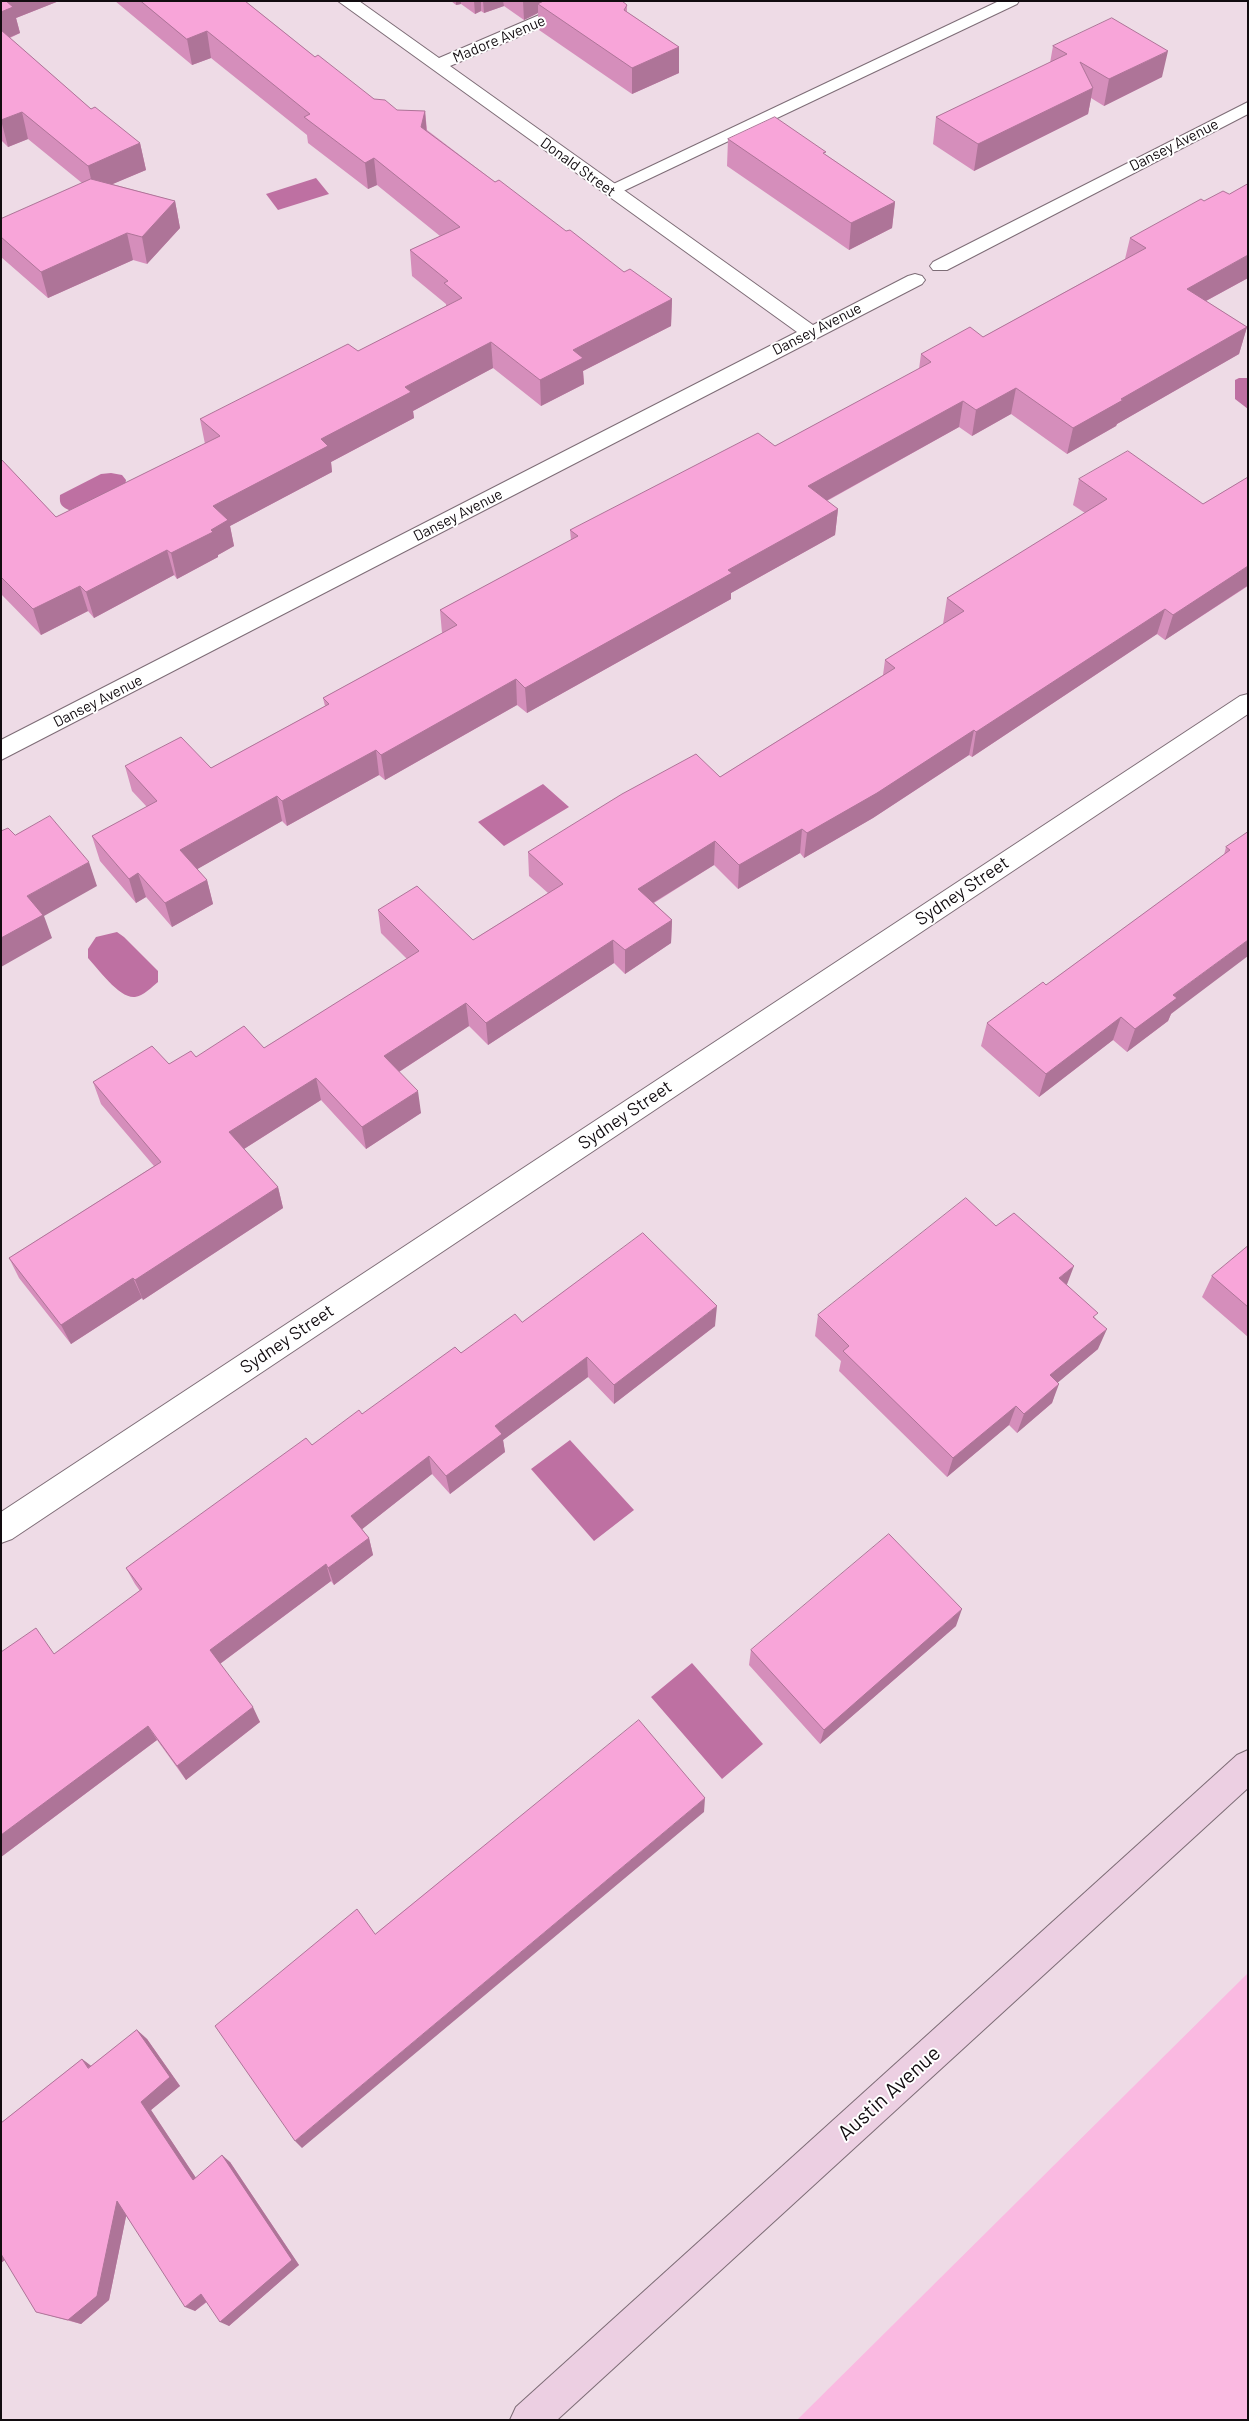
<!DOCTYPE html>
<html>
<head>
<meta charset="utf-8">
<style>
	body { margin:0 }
	#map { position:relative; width:1249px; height:2421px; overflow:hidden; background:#eedbe6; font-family:Barlow,sans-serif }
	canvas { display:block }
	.frame { position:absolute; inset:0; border:2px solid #120c10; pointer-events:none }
</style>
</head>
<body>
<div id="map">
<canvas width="1249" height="2421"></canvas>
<div class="frame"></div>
</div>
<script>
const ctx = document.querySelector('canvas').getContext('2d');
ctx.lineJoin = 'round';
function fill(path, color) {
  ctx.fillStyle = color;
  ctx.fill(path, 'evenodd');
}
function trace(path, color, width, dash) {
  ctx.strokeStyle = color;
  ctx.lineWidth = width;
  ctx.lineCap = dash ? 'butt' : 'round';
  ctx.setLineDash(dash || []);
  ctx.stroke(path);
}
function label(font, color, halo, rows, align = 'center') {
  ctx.font = font + ' Barlow,sans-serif';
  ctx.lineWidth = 4;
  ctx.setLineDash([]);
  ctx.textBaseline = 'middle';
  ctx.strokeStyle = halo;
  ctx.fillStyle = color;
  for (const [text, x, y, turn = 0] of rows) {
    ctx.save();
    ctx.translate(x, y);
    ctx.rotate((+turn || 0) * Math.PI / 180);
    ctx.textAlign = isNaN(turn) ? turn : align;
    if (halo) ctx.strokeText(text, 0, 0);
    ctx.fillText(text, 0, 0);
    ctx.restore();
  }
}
const green = new Path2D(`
	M 1248,1973 L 1248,2420 L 797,2420 Z`);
const water = new Path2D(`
	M 316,178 L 329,194 L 278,210 L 266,194 Z
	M 1239,378 L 1248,378 L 1248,409 L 1235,399 L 1235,380 Z
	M 111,473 L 122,475 L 126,480 L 125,486 L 71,511 C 62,507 59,505 60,495 L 101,474 Z
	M 543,784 L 569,807 L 504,846 L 478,822 Z
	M 117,932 L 124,937 L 158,971 L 158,982 C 152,987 143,996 135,997 C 120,999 98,969 88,958 L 88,949 L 96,937 Z
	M 570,1440 L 634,1510 L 594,1541 L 531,1469 Z
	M 692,1663 L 763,1744 L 722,1779 L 651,1697 Z`);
const service = new Path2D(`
	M 999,1 L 1019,1 L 1017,4 L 617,194 L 611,196 L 603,191 L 605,188 Z`);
const minor = new Path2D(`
	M 338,1 L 359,1 L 439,58 L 572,1 L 596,1 L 593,5 L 450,66 L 813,325 L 908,276 L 915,274 L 922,276 L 925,280 L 922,284 L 1,760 L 1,740 L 797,332 Z
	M 1248,102 L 1248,114 L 947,270 L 933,270 L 930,266 L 933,262 Z
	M 1248,694 L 1248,714 L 12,1539 L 1,1543 L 1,1512 L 1240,696 Z`);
const secondary = new Path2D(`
	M 1248,1750 L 1248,1788 L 557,2420 L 510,2420 L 516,2407 L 1237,1755 Z`);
const wall = new Path2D(`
	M 1,1 L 59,1 L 16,18 L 20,33 L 10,38 L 91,109 L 140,143 L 146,170 L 112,184 L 175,201 L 180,228 L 147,264 L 133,260 L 48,298 L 1,257 L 1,219 L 82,183 L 28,139 L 8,147 L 1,140 Z
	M 115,1 L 245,1 L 315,57 L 374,99 L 397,110 L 425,111 L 427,130 L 495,182 L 624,272 L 672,299 L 671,326 L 583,371 L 584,384 L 541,406 L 493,368 L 413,411 L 414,418 L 331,462 L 332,472 L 230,526 L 234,546 L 218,555 L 218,557 L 177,579 L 174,575 L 94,618 L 88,611 L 41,635 L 1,594 L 1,459 L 56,517 L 205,444 L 200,419 L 358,351 L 446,306 L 446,304 L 412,276 L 410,250 L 440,236 L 377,185 L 368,189 L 308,143 L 307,135 L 211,58 L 192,65 Z
	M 451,1 L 622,1 L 627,5 L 627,12 L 679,47 L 679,73 L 632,94 L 539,30 L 538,13 L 524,20 L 504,6 L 484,13 L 481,11 L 475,14 L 461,4 L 456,5 Z
	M 1053,46 L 1162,77 L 1104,106 L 1091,98 L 1088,114 L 974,171 L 933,144 L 936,117 L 1050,63 Z
	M 728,139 L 826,155 L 895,202 L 892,228 L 849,250 L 727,166 Z
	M 1130,238 L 1248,278 L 1206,301 L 1247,327 L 1239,354 L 1117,424 L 1116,426 L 1067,454 L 1011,414 L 972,436 L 959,427 L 827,501 L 838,509 L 835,535 L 731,593 L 731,599 L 527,713 L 517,705 L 385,780 L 379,775 L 287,826 L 282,821 L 197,869 L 207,880 L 213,904 L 172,927 L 146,897 L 136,903 L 100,861 L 92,836 L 147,807 L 132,791 L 125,766 L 211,768 L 325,706 L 323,698 L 442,633 L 440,610 L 571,540 L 570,530 L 775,446 L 919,369 L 921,354 L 983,337 L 1125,259 Z
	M 1248,477 L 1248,586 L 1165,640 L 1157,634 L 972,757 L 969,755 L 873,818 L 804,858 L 800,853 L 738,889 L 714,865 L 654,903 L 672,920 L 671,943 L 625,974 L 614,963 L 488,1045 L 469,1026 L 399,1072 L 421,1113 L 366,1149 L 321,1100 L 244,1149 L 278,1187 L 283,1208 L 143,1300 L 142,1298 L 71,1344 L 19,1278 L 9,1258 L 154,1166 L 101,1104 L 93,1082 L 169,1064 L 196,1057 L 264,1048 L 407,959 L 381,933 L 378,910 L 473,940 L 548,893 L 529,876 L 528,852 L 720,777 L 883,675 L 885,660 L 943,624 L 947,598 L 1085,513 L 1073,505 L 1079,479 L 1203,504 Z
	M 1248,832 L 1168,1021 L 1127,1052 L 1113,1040 L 1039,1097 L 981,1046 L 987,1023 L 1046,985 L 1224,855 L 1226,847 Z
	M 996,1226 L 1067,1285 L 1096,1319 L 1098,1349 L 1058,1382 L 1052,1403 L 1017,1433 L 1009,1425 L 947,1477 L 839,1371 L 841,1361 L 815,1336 L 818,1315 Z
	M 1248,1246 L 1248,1337 L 1202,1297 L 1212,1276 Z
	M 522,1322 L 715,1326 L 614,1404 L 588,1377 L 503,1440 L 505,1452 L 450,1494 L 432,1474 L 362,1529 L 369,1538 L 373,1555 L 334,1585 L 331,1581 L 220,1664 L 260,1722 L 186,1780 L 157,1740 L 1,1857 L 1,1652 L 54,1654 L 140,1591 L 135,1584 L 126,1568 L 312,1445 L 461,1353 Z
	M 956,1626 L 820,1744 L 749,1665 L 751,1650 Z
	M 137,2030 L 147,2039 L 180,2086 L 151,2110 L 196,2178 L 230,2162 L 299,2265 L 229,2326 L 207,2302 L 195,2311 L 126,2216 L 109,2300 L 81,2324 L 36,2312 L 5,2260 L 1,2263 L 1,2123 L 82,2059 L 91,2066 Z`);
const shadedWall = new Path2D(`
	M 1,1 L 59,1 L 16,18 L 20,33 L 1,41 Z
	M 456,1 L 461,1 L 461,4 L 456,5 Z
	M 474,1 L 481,1 L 481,11 L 475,14 Z
	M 483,1 L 503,1 L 504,6 L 484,13 Z
	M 523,1 L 567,1 L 538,4 L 538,13 L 524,20 Z
	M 207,31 L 211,58 L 192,65 L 187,39 Z
	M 679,47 L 679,73 L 632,94 L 632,68 Z
	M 1168,51 L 1162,77 L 1104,106 L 1109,79 Z
	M 1093,88 L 1088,114 L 974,171 L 978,144 Z
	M 425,111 L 427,137 L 421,127 Z
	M 22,112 L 28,139 L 8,147 L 1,120 Z
	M 140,143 L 146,170 L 94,192 L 88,166 Z
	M 374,158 L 377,185 L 368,189 L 365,163 Z
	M 175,201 L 180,228 L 147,264 L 142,237 Z
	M 895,202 L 892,228 L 849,250 L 851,223 Z
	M 127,233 L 133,260 L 48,298 L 41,272 Z
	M 1248,255 L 1248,278 L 1180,315 L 1187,289 Z
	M 672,299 L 671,326 L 583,371 L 584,384 L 541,406 L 540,380 L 573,350 Z
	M 1247,327 L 1239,354 L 1117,424 L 1116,426 L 1067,454 L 1073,428 L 1121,399 Z
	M 491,342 L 493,368 L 413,411 L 414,418 L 331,462 L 332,472 L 230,526 L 234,546 L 218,555 L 218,557 L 177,579 L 171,553 L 213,506 L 405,387 Z
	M 1016,388 L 1011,414 L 972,436 L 976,410 Z
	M 963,401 L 959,427 L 806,512 L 808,486 Z
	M 838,509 L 835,535 L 731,593 L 731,599 L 527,713 L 525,688 L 728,570 Z
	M 167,550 L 174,575 L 94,618 L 86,592 Z
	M 1248,566 L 1247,586 L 1165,640 L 1173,615 Z
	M 80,586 L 88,611 L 41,635 L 33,609 Z
	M 1165,609 L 1157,634 L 972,757 L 976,732 Z
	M 516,679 L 517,705 L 385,780 L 381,755 Z
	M 974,730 L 969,755 L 873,818 L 804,858 L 807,833 Z
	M 376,750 L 379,775 L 287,826 L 282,801 Z
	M 277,796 L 282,821 L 187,875 L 180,850 Z
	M 802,829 L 800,853 L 738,889 L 739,865 Z
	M 715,841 L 714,865 L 638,912 L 638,889 Z
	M 89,862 L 97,886 L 44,916 L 52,938 L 1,967 L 1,938 L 27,896 Z
	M 138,873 L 146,897 L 136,903 L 129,879 Z
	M 207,880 L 213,904 L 172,927 L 165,903 Z
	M 672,920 L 671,943 L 625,974 L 625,950 Z
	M 613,940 L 614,963 L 488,1045 L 486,1023 Z
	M 1248,940 L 1248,956 L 1171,1014 L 1168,1021 L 1127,1052 L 1135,1029 L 1173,995 Z
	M 466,1003 L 469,1026 L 388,1079 L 384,1056 Z
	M 1121,1017 L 1113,1040 L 1039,1097 L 1046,1074 Z
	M 316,1078 L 321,1100 L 236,1154 L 229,1132 Z
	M 418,1091 L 421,1113 L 366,1149 L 362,1127 Z
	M 278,1187 L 283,1208 L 143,1300 L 135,1280 Z
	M 1074,1266 L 1066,1287 L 1059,1278 Z
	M 133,1278 L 142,1298 L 71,1344 L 61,1325 Z
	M 717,1306 L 715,1326 L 614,1404 L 614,1385 Z
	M 1107,1329 L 1098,1349 L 1043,1395 L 1050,1375 Z
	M 587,1357 L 588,1377 L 503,1440 L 505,1452 L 450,1494 L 446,1476 L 495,1426 Z
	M 1059,1384 L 1052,1403 L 1017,1433 L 1024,1414 Z
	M 1016,1406 L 1009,1425 L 947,1477 L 953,1458 Z
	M 429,1456 L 432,1474 L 356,1534 L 351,1516 Z
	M 369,1538 L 373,1555 L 334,1585 L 328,1568 Z
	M 326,1564 L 331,1581 L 217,1666 L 210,1650 Z
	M 962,1609 L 956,1626 L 820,1744 L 824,1730 Z
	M 253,1707 L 260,1722 L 186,1780 L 177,1766 Z
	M 148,1726 L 157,1740 L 1,1857 L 1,1835 Z
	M 705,1798 L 704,1812 L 302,2148 L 295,2141 Z
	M 137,2030 L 147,2039 L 180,2086 L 151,2110 L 202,2187 L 193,2180 L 141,2102 Z
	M 82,2059 L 94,2068 L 88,2068 Z
	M 222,2155 L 230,2162 L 299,2265 L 229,2326 L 220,2322 Z
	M 117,2201 L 128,2207 L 109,2300 L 81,2324 L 68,2320 Z
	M 1,2250 L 12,2254 L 1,2263 Z
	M 201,2294 L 211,2298 L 195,2311 L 185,2307 Z`);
const building = new Path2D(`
	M 1,1 L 6,1 L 13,7 L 1,12 Z
	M 141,1 L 245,1 L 315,57 L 318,55 L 374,99 L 385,100 L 397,110 L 425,111 L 421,127 L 495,182 L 499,180 L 566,231 L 570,230 L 624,272 L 630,269 L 672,299 L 573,350 L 583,358 L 540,380 L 491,342 L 405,387 L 411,392 L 321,439 L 328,446 L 213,506 L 228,520 L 211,530 L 213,532 L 171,553 L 167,550 L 86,592 L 80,586 L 33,609 L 1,577 L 1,459 L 56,517 L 220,436 L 200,419 L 348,344 L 358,351 L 462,298 L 444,283 L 448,281 L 410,250 L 460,227 L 374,158 L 365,163 L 304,117 L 310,114 L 207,31 L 187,39 Z
	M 544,1 L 622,1 L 627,5 L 624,10 L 679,47 L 632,68 L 538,4 Z
	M 1112,18 L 1168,51 L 1109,79 L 1080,62 L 1093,88 L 978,144 L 936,117 L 1067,54 L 1053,46 Z
	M 1,30 L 91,109 L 95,107 L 140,143 L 88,166 L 22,112 L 1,120 Z
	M 775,117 L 826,152 L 823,153 L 895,202 L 851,223 L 728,139 Z
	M 91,179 L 175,201 L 142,237 L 127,233 L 41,272 L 1,237 L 1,219 Z
	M 1248,184 L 1248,255 L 1187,289 L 1247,327 L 1121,399 L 1123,400 L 1073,428 L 1016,388 L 976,410 L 963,401 L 808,486 L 838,509 L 728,570 L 732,573 L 525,688 L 516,679 L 381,755 L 376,750 L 282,801 L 277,796 L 180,850 L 207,880 L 165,903 L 138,873 L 129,879 L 92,836 L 157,801 L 125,766 L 181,737 L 211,768 L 329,704 L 323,698 L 457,625 L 440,610 L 578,536 L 570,530 L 758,433 L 775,446 L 931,362 L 921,354 L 970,327 L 983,337 L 1146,248 L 1130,238 L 1201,199 L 1204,201 L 1223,191 L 1229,194 Z
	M 1128,451 L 1203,504 L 1248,477 L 1248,566 L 1173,615 L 1165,609 L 976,732 L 974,730 L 877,793 L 807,833 L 802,829 L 739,865 L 715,841 L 638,889 L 672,920 L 625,950 L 613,940 L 486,1023 L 466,1003 L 384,1056 L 418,1091 L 362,1127 L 316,1078 L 229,1132 L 278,1187 L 135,1280 L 133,1278 L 61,1325 L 9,1258 L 161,1162 L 93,1082 L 152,1046 L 169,1064 L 191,1051 L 196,1057 L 244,1026 L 264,1048 L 419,951 L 378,910 L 417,886 L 473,940 L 563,884 L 528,852 L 622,794 L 696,754 L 720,777 L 895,668 L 885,660 L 964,611 L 947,598 L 1107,499 L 1079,479 Z
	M 50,816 L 89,862 L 27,896 L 43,915 L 1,938 L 1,831 L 8,828 L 15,835 Z
	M 1248,832 L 1248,940 L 1173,995 L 1177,998 L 1135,1029 L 1121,1017 L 1046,1074 L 987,1023 L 1043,982 L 1046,985 L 1188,881 L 1230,850 L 1226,847 Z
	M 966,1198 L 996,1226 L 1014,1213 L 1074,1266 L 1059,1278 L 1098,1313 L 1093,1317 L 1107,1329 L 1050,1375 L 1059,1384 L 1024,1414 L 1016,1406 L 953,1458 L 843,1351 L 849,1346 L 818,1315 Z
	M 643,1233 L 717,1306 L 614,1385 L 587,1357 L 495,1426 L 502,1434 L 446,1476 L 429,1456 L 351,1516 L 369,1538 L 328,1568 L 326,1564 L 210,1650 L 253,1707 L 177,1766 L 148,1726 L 1,1835 L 1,1652 L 36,1628 L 54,1654 L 142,1589 L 126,1568 L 306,1438 L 312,1445 L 359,1410 L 362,1414 L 455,1347 L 461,1353 L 515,1314 L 522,1322 Z
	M 1248,1246 L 1248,1307 L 1212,1276 Z
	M 889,1534 L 962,1609 L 824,1730 L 751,1650 Z
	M 639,1720 L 705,1798 L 295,2141 L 215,2026 L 357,1909 L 375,1934 Z
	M 137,2030 L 170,2077 L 141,2102 L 193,2180 L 222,2155 L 292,2260 L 220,2322 L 201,2294 L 185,2307 L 117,2201 L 97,2296 L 68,2320 L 36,2312 L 1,2254 L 1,2123 L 82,2059 L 88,2068 Z`);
const farStreetnames = [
	["Madore Avenue",499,39,-23],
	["Dansey Avenue",1174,145,-27],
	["Donald Street",578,167,36],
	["Dansey Avenue",817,329,-27],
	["Dansey Avenue",458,515,-27],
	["Dansey Avenue",98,701,-27]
];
const streetNames = [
	["Sydney Street",962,891,-34],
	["Sydney Street",625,1115,-34],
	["Sydney Street",287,1339,-34]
];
const nearStreetnames = [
	["Austin Avenue",889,2093,-42]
];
fill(green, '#fab9e1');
fill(water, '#be70a2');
trace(service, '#7d6c76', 2);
trace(minor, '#7d6c76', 2);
trace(secondary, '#7d6c76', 2);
fill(service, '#fff');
fill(minor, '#fff');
fill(secondary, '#eccfe2');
fill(wall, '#d58ebb');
fill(shadedWall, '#ae7498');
fill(building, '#f8a5d9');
trace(building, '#ae7498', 1);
label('15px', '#120c10', '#fff', farStreetnames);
label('18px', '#120c10', '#fff', streetNames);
label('21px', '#120c10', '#fff', nearStreetnames);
</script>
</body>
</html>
